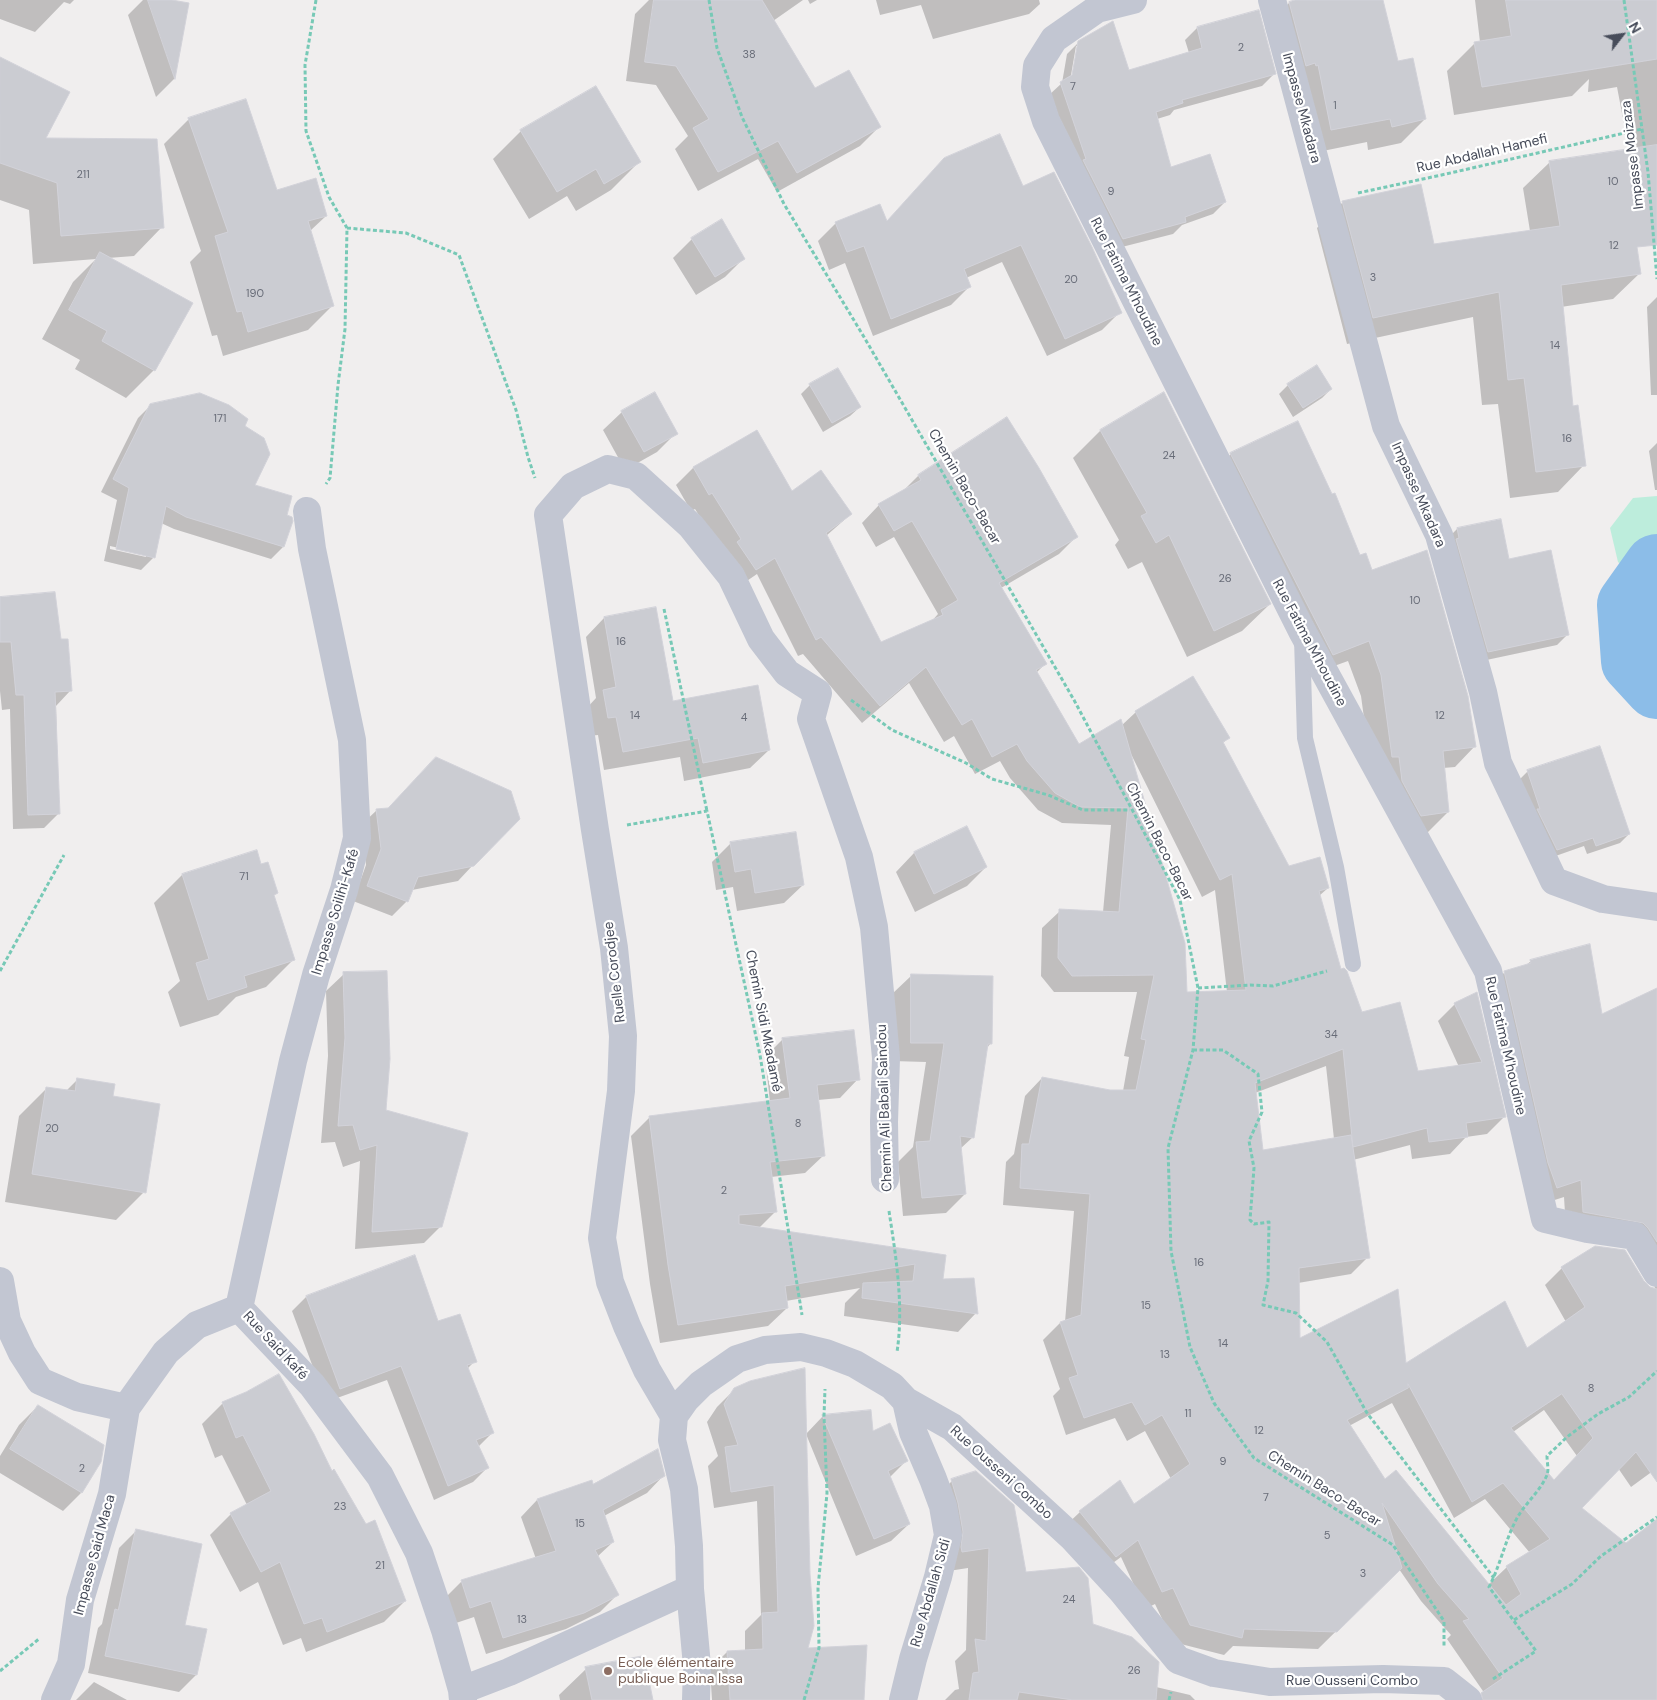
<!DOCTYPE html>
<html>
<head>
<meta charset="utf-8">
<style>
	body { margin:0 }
	#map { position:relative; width:1657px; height:1700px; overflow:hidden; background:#f0eeee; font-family:"DM Sans",sans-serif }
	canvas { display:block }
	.north { position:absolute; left:1597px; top:10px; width:50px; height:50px; -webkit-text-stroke:4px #fff; paint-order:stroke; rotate:60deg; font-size:14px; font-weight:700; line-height:20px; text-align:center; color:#474c5a }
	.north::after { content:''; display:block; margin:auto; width:18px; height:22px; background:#474c5a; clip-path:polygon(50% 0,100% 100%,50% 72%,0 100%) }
</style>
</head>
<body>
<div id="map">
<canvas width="1657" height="1700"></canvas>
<div class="north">N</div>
</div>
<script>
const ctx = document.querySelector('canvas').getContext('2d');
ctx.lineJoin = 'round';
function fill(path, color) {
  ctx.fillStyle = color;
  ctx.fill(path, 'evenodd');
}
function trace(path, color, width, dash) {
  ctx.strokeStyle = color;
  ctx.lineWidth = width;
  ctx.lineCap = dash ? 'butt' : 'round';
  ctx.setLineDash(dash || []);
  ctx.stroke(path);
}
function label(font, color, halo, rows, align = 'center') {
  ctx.font = font + ' "DM Sans",sans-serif';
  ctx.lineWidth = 4.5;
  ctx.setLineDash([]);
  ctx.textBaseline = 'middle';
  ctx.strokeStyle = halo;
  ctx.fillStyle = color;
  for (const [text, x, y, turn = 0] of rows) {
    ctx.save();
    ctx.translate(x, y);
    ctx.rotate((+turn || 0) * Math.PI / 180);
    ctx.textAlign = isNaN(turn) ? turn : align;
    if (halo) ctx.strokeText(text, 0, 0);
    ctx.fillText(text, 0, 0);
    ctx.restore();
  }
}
const green = new Path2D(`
	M 1657,496 L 1657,597 L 1618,562 L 1610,528 L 1633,498 Z`);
const shadow = new Path2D(`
	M 0,0 L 74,0 L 70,4 L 64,2 L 35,32 L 0,19 Z
	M 143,0 L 166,0 L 188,4 L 174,79 L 156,97 L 128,15 Z
	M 649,0 L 803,0 L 773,21 L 814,90 L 879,127 L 860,146 L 777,192 L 758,159 L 698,191 L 675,149 L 688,136 L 656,85 L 626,81 L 635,14 Z
	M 808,0 L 817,0 L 810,4 Z
	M 876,0 L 1039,0 L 1040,4 L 1029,14 L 933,39 L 921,5 L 880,15 Z
	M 1300,0 L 1368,0 L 1425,119 L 1401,143 L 1368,150 L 1367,142 L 1308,154 L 1265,27 L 1289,3 Z
	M 1475,0 L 1657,0 L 1657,211 L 1631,216 L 1640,273 L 1613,299 L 1561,307 L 1571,407 L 1584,465 L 1558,492 L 1510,498 L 1498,404 L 1482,405 L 1473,317 L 1347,344 L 1317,228 L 1343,202 L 1433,245 L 1530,231 L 1523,188 L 1550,162 L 1629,150 L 1617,87 L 1588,92 L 1589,79 L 1572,96 L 1454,115 L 1447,71 L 1475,43 L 1480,42 Z
	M 1258,12 L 1274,74 L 1262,86 L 1174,110 L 1170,115 L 1157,119 L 1170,168 L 1225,202 L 1213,214 L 1182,225 L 1173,234 L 1110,250 L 1049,95 L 1062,83 L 1067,54 L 1079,42 L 1128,72 L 1189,53 L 1185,40 L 1197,28 ZM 1076,46 L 1079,46 L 1072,82 L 1070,81 Z
	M 0,59 L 44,139 L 162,227 L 134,256 L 108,258 L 154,370 L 126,398 L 75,369 L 80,360 L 42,339 L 73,282 L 96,259 L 33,264 L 29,210 L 0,200 Z
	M 189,119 L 277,191 L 326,216 L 310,231 L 333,305 L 308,330 L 223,356 L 217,335 L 212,336 L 190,262 L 201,251 L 164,144 Z
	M 521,131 L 639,162 L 611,190 L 576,211 L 567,196 L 529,219 L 493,159 Z
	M 945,159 L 1022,187 L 1120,312 L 1102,330 L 1047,356 L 1002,262 L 966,278 L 969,287 L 951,305 L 873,336 L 845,263 L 829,270 L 818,241 L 836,223 L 883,226 Z
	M 692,239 L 743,259 L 725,277 L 696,295 L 673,258 Z
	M 1657,297 L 1657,395 L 1651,395 L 1647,307 Z
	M 810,385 L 860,407 L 850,416 L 823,432 L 801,394 Z
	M 1288,385 L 1331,389 L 1322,398 L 1293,417 L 1279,394 Z
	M 1164,394 L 1270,604 L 1242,631 L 1187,657 L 1142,562 L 1128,569 L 1115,545 L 1119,540 L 1073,458 L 1100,431 Z
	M 151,405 L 244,426 L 253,486 L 291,521 L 283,547 L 271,559 L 174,529 L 161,523 L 154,557 L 141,570 L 104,561 L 117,500 L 101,492 L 138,418 ZM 110,546 L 146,554 L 146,557 L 110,549 Z
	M 622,412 L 676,433 L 657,452 L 625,470 L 603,430 Z
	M 1007,418 L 1076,537 L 1059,554 L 1001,588 L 1045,664 L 1036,673 L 1078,745 L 1121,726 L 1136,712 L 1228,738 L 1223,743 L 1288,868 L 1328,888 L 1319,896 L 1340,971 L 1362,1014 L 1417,1073 L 1459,1067 L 1438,1021 L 1455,1004 L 1476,994 L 1504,1117 L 1487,1134 L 1466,1137 L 1450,1154 L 1412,1159 L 1410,1145 L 1353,1160 L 1368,1257 L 1351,1274 L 1298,1283 L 1298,1340 L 1405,1365 L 1527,1350 L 1566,1322 L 1545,1285 L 1562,1268 L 1643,1282 L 1648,1287 L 1655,1289 L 1654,1283 L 1631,1245 L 1566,1229 L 1564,1197 L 1539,1205 L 1487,989 L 1505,972 L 1525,966 L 1531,961 L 1601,1016 L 1657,990 L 1657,1468 L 1631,1487 L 1618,1468 L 1580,1508 L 1625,1545 L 1657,1521 L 1657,1700 L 1479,1700 L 1485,1694 L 1447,1639 L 1451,1635 L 1421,1601 L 1399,1569 L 1318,1649 L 1233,1646 L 1224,1655 L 1173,1642 L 1155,1604 L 1145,1609 L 1121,1557 L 1098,1574 L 1062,1529 L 1080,1512 L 1134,1505 L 1171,1479 L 1145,1431 L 1127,1441 L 1115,1418 L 1066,1435 L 1053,1396 L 1060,1389 L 1043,1340 L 1060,1323 L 1065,1322 L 1074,1211 L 1003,1205 L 1006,1162 L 1014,1154 L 1025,1096 L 1042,1078 L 1110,1091 L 1123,1091 L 1129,1057 L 1124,1056 L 1137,992 L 1054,992 L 1041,976 L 1042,928 L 1060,911 L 1103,912 L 1111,825 L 1062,823 L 1038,810 L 1010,778 L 1000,761 L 975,774 L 954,736 L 944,742 L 909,683 L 862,723 L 803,654 L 798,656 L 757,574 L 738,587 L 724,556 L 695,509 L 691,511 L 676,485 L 693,468 L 756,431 L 791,492 L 851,514 L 826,536 L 880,644 L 931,622 L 938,614 L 894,537 L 876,547 L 862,523 L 879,505 L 901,493 L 918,476 ZM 1131,754 L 1202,897 L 1215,890 L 1227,992 L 1185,993 ZM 1326,1066 L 1334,1139 L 1262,1151 L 1255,1093 ZM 1392,1403 L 1454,1518 L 1485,1499 L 1530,1553 L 1507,1567 L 1488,1585 L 1385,1481 L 1349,1426 ZM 1544,1410 L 1577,1456 L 1553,1481 L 1513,1432 Z
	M 1657,443 L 1657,490 L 1655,490 L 1649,451 Z
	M 1231,454 L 1359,557 L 1371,571 L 1475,746 L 1455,767 L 1443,768 L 1448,812 L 1427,833 L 1372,777 L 1361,696 L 1348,661 L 1312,674 L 1210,474 Z
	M 1457,529 L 1508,560 L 1568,634 L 1557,645 L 1477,662 L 1446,540 Z
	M 0,598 L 60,641 L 70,691 L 56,706 L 59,813 L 44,828 L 13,829 L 10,709 L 2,710 L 0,691 Z
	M 604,618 L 672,703 L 769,750 L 750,768 L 684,781 L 680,757 L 604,770 L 598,735 L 589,736 L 585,710 L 596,698 L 586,637 Z
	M 1528,771 L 1629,834 L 1620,843 L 1587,854 L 1584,846 L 1547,859 L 1519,780 Z
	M 377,810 L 473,865 L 458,881 L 412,890 L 407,901 L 392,916 L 353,901 L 366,865 L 361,825 Z
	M 967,828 L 986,867 L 967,886 L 915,912 L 896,872 L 914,853 Z
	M 731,843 L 803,885 L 784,903 L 737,911 L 733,887 L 716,890 L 712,862 Z
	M 256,852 L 261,866 L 277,893 L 273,896 L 294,959 L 266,987 L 236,997 L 218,1015 L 180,1027 L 168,992 L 180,981 L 154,903 L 182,875 Z
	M 344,974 L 384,1111 L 441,1226 L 424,1243 L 355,1249 L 360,1161 L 343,1167 L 335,1142 L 321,1143 L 328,1056 L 326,991 Z
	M 911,976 L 991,1043 L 986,1049 L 973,1137 L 960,1149 L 965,1194 L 946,1213 L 903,1216 L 898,1162 L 913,1147 L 926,1062 L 892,1061 L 892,994 Z
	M 783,1039 L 858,1079 L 840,1098 L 818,1100 L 824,1155 L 805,1173 L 771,1177 L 776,1211 L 759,1228 L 945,1256 L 941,1280 L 976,1313 L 958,1332 L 844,1316 L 845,1303 L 860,1288 L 786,1301 L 787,1308 L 768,1326 L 660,1343 L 650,1284 L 631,1136 L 649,1118 L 770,1102 L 765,1057 Z
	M 78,1079 L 144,1192 L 116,1220 L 5,1202 L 19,1116 L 47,1088 L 66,1091 Z
	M 306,1297 L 438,1323 L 475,1361 L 467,1369 L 492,1433 L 478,1447 L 487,1468 L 473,1482 L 434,1500 L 387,1380 L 326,1402 L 292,1311 Z
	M 803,1370 L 807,1649 L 862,1700 L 712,1700 L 710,1669 L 727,1652 L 745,1651 L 745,1631 L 761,1615 L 757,1501 L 714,1508 L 708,1466 L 718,1456 L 707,1422 L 717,1407 L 735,1389 Z
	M 223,1403 L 332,1472 L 405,1601 L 384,1622 L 306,1652 L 301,1638 L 283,1645 L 258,1582 L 240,1592 L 210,1535 L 231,1514 L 247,1505 L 222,1455 L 215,1458 L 202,1424 Z
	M 38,1406 L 81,1493 L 63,1511 L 0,1473 L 0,1475 L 0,1456 L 19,1425 Z
	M 823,1416 L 872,1433 L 906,1461 L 890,1477 L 909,1524 L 891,1541 L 856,1556 L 806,1434 Z
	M 663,1476 L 647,1493 L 604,1516 L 613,1542 L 597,1557 L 617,1595 L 600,1612 L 566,1629 L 486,1654 L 474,1617 L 453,1624 L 445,1598 L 462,1581 L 536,1559 L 521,1517 L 537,1500 L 593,1486 Z
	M 954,1479 L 1025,1573 L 1092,1625 L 1156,1687 L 1190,1695 L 1195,1700 L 945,1700 L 955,1690 L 959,1689 L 955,1661 L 966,1650 L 968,1568 L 942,1572 L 933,1500 Z
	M 136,1531 L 196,1675 L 179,1692 L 88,1673 L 98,1628 L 102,1624 L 119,1548 Z
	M 586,1669 L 652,1700 L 560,1700 L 559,1695 Z
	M 94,1682 L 127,1700 L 76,1700 Z`);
const river = new Path2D(`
	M 1657,567 L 1630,605 L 1634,661 L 1657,686`);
const building = new Path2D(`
	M 148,0 L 172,0 L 189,3 L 175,79 Z
	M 654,0 L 762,0 L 815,88 L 849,70 L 881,127 L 797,173 L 778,141 L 718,172 L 693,128 L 709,119 L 676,66 L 645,62 Z
	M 1295,0 L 1383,0 L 1398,61 L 1413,58 L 1426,119 L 1392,127 L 1390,119 L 1331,130 L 1318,65 L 1316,66 L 1315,63 L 1306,66 L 1289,2 Z
	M 1506,0 L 1657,0 L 1657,59 L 1482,87 L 1474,42 L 1511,36 Z
	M 1259,10 L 1276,74 L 1182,100 L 1183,103 L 1156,112 L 1171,167 L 1210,154 L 1226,202 L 1185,217 L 1186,222 L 1123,239 L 1083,160 L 1086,159 L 1060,82 L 1072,75 L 1078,41 L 1113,21 L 1129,70 L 1202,48 L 1197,27 Z
	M 0,57 L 70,92 L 46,138 L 157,139 L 164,228 L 61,236 L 57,183 L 0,163 Z
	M 596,86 L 641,162 L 604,184 L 596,169 L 557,192 L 520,130 Z
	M 246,99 L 277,190 L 316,178 L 327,216 L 308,221 L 334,306 L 248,332 L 242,311 L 237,312 L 215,236 L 228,232 L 188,118 Z
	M 1000,134 L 1023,186 L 1054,172 L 1092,247 L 1122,313 L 1065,339 L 1021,245 L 964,269 L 971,287 L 891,319 L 864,246 L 847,252 L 835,222 L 880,204 L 887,221 L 944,158 Z
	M 1657,145 L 1657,245 L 1637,247 L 1641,274 L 1561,285 L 1573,406 L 1578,405 L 1586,466 L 1536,472 L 1524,378 L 1508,380 L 1499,292 L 1373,318 L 1342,201 L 1421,184 L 1434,244 L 1560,226 L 1549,161 Z
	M 722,219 L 745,259 L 715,277 L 691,238 Z
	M 100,252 L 193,303 L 155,371 L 102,341 L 107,331 L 69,310 Z
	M 1317,365 L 1332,389 L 1303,408 L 1287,384 Z
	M 838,368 L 861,407 L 832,423 L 809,384 Z
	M 655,392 L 678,434 L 644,452 L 621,411 Z
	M 1164,392 L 1271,604 L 1214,631 L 1169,535 L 1156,543 L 1141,516 L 1147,513 L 1100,430 Z
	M 200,393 L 229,405 L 248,419 L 245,426 L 264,438 L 270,454 L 255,485 L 292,496 L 287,515 L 292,517 L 293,521 L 284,547 L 186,517 L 166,506 L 155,558 L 116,549 L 129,488 L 113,479 L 150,404 Z
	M 1007,417 L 1039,468 L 1078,537 L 999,583 L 1047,664 L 1036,670 L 1079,744 L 1121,719 L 1185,943 L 1187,992 L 1246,990 L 1232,874 L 1220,880 L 1135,711 L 1193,676 L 1230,738 L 1223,742 L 1289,866 L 1320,857 L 1329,888 L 1319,891 L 1341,969 L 1344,968 L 1347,971 L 1362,1012 L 1400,1002 L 1418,1071 L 1482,1062 L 1454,1003 L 1477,992 L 1506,1117 L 1466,1123 L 1468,1137 L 1429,1142 L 1427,1128 L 1353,1147 L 1343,1049 L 1255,1083 L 1263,1150 L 1351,1135 L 1370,1258 L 1299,1268 L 1300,1338 L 1398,1289 L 1406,1363 L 1505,1301 L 1527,1348 L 1585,1307 L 1561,1267 L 1595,1246 L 1625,1250 L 1644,1281 L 1650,1287 L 1657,1289 L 1657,1482 L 1636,1452 L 1582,1508 L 1626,1543 L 1657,1519 L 1657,1700 L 1483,1700 L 1481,1693 L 1503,1678 L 1463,1621 L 1469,1619 L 1438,1584 L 1382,1503 L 1402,1568 L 1337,1632 L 1244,1629 L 1242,1638 L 1190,1625 L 1173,1588 L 1162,1592 L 1138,1540 L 1116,1557 L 1079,1511 L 1120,1480 L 1134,1504 L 1190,1464 L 1162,1415 L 1145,1425 L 1132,1402 L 1084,1418 L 1069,1378 L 1078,1375 L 1060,1322 L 1081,1315 L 1090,1194 L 1020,1188 L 1022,1144 L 1029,1144 L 1042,1077 L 1110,1090 L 1136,1090 L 1146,1040 L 1141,1039 L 1154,975 L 1072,976 L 1058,958 L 1059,909 L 1119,912 L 1128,808 L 1080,807 L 1055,793 L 1027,761 L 1017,744 L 992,757 L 972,719 L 962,725 L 926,667 L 880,706 L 821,637 L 816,640 L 775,558 L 756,570 L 737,542 L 741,539 L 712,493 L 709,495 L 693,467 L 757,430 L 792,491 L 821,470 L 852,514 L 826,533 L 881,642 L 943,615 L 941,610 L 958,600 L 912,521 L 894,531 L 878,504 L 921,480 L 918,475 ZM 1408,1384 L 1472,1502 L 1503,1483 L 1550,1539 L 1506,1566 L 1521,1594 L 1506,1605 L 1396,1470 L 1385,1479 L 1347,1420 L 1408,1388 ZM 1562,1394 L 1593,1438 L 1554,1480 L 1511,1428 Z
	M 1298,421 L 1332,494 L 1335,493 L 1360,555 L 1366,553 L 1372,570 L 1427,550 L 1468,696 L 1476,747 L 1443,751 L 1449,812 L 1421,816 L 1402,781 L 1399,757 L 1392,757 L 1381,675 L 1369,641 L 1333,655 L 1230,453 Z
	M 1501,519 L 1509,559 L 1551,550 L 1569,635 L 1488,652 L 1456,539 L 1459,538 L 1457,528 Z
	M 55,592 L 61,639 L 68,639 L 72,691 L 55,692 L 60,814 L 28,815 L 24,695 L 16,695 L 11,642 L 0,642 L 0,597 Z
	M 656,607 L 673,701 L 758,685 L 770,750 L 703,763 L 698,738 L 623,752 L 616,717 L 608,718 L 603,690 L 616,687 L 604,617 Z
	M 1600,746 L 1630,834 L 1596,846 L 1593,838 L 1557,850 L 1537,809 L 1540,809 L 1527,770 Z
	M 436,757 L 511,791 L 520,819 L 474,866 L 418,877 L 408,902 L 367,886 L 381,849 L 376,809 L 388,808 Z
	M 967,826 L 987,867 L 934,894 L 914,852 Z
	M 796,832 L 804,885 L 755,893 L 751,869 L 735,872 L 730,842 Z
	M 257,850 L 261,864 L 268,862 L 278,893 L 274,895 L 295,960 L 244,976 L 247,987 L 208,1000 L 196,963 L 209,959 L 182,874 Z
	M 1590,944 L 1602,1014 L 1657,988 L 1657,1242 L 1648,1228 L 1643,1223 L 1583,1212 L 1581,1180 L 1557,1188 L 1548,1163 L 1504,971 L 1531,963 L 1530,960 Z
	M 387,971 L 390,1059 L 386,1110 L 468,1133 L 442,1227 L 372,1232 L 377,1145 L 360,1150 L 353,1125 L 338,1126 L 345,1038 L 343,972 Z
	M 911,974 L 993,976 L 992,1044 L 988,1044 L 974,1138 L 960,1136 L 966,1194 L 922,1198 L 916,1142 L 930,1141 L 944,1043 L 911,1043 Z
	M 854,1030 L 860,1080 L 817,1085 L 825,1156 L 770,1162 L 777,1212 L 739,1215 L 739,1224 L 946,1255 L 943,1279 L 974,1278 L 978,1314 L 862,1298 L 863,1283 L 913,1281 L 915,1264 L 785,1286 L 788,1308 L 678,1325 L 668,1265 L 649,1116 L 790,1098 L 782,1038 Z
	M 77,1078 L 115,1084 L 113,1096 L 160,1104 L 146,1193 L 32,1174 L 46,1087 L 75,1091 Z
	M 415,1255 L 438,1321 L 460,1314 L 477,1362 L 467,1365 L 494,1433 L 476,1440 L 489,1468 L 448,1486 L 401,1366 L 340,1389 L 306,1296 Z
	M 805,1368 L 810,1574 L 814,1626 L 808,1648 L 867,1645 L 864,1700 L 730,1700 L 727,1651 L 763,1649 L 762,1613 L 778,1612 L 774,1485 L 731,1492 L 725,1447 L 738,1445 L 724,1404 L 734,1388 L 750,1381 Z
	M 279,1374 L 314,1434 L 332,1471 L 334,1469 L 366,1524 L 375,1520 L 406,1601 L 327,1632 L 322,1618 L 304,1624 L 280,1562 L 261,1572 L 230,1513 L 271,1491 L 243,1435 L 236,1438 L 222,1402 L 246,1392 Z
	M 38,1405 L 104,1445 L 101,1462 L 82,1493 L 10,1449 Z
	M 871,1410 L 873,1431 L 890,1423 L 908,1461 L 888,1471 L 910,1524 L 874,1539 L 822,1415 Z
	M 658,1449 L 665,1476 L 603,1510 L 614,1542 L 595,1550 L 619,1595 L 584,1613 L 503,1638 L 491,1601 L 470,1608 L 461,1580 L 556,1551 L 537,1499 L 592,1480 L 593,1484 Z
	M 976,1471 L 1014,1505 L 1026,1572 L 1079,1567 L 1088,1578 L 1093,1624 L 1132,1637 L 1159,1662 L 1156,1700 L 1073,1700 L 1019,1692 L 1017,1700 L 969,1700 L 973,1673 L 979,1672 L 975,1639 L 986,1641 L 989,1548 L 962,1552 L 961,1547 L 963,1532 L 958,1503 L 951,1479 Z
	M 136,1529 L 202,1544 L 185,1625 L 207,1629 L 197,1675 L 105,1656 L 115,1609 L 118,1610 Z
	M 644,1656 L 653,1700 L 592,1700 L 585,1667 Z`);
const path = new Path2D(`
	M 316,0 L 305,65 L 306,131 L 329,197 L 347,228 L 345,329 L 338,385 L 330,478 L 326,484
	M 709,0 L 717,48 L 742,117 L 784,204 L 864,337 L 1074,700 L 1180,900 L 1198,988 L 1193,1050 L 1168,1148 L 1171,1251 L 1190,1347 L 1214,1403 L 1254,1458 L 1393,1545 L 1444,1621 L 1444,1648
	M 1624,0 L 1648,172 L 1657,279
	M 1358,193 L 1446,174 L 1642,129
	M 347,228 L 406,233 L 459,255 L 516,410 L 528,457 L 535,478
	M 664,609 L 707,811
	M 851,700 L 892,730 L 966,763 L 992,779 L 1048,795 L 1083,810 L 1130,810
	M 627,825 L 707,811 L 760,1055 L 802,1315
	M 0,971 L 64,855
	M 1198,988 L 1250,985 L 1273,986 L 1327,971
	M 1193,1050 L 1223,1050 L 1258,1074 L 1262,1112 L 1249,1141 L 1254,1168 L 1250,1220 L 1254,1224 L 1269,1222 L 1268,1281 L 1263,1305 L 1296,1313 L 1327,1342 L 1367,1413 L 1494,1578
	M 889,1211 C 896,1257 904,1306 897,1352
	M 1514,1620 L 1572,1584 L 1601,1556 L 1657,1517
	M 0,1671 L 40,1638
	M 1493,1679 L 1536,1651 L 1489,1587 C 1500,1566 1505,1541 1516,1520 C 1524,1504 1540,1492 1547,1475 C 1549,1470 1547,1462 1547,1456 L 1567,1437 L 1598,1414 L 1629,1397 L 1657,1371
	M 804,1700 L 819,1648 L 818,1588 L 827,1493 L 824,1416 L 825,1389
	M 1169,1700 L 1171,1692`);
const lane = new Path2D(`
	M 1302,639 L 1305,738 L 1336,867 L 1353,964`);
const street = new Path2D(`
	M 1133,0 L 1097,9 L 1054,39 L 1037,66 L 1035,87 L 1046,121 L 1302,631 L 1488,971 L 1545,1219 L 1587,1229 L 1635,1236 L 1657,1273
	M 1272,0 L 1386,426 L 1439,535 L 1483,692 L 1498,763 L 1554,881 L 1603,899 L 1657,907
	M 0,1281 L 7,1321 L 22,1353 L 40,1381 L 77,1397 L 126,1408
	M 239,1308 L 293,1061 L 316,975 L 344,890 L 357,838 L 352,740 L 312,549 L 307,511
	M 674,1416 L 647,1370 L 627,1326 L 610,1282 L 602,1238 L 621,1091 L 623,1036 L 614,948 L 595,830 L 548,515 L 573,486 L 608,469 L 636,476 L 691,526 L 731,576 L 761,639 L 787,673 L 818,693 L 811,719 L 859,857 L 874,927 L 886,1058 L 884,1122 L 885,1179
	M 462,1690 L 509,1672 L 690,1589
	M 55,1700 L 71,1664 L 80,1600 L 112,1494 L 126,1408 L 166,1352 L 197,1325 L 239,1308 L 312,1385 L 380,1476 L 419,1553 L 445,1630 L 462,1690 L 463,1700
	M 696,1700 L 697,1666 L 690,1589 L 689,1546 L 684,1489 L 672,1440 L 674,1416 L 686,1399 L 701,1384 L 737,1359 L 765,1350 L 801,1347 L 826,1353 L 855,1364 L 892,1386 L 906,1401 L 952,1427 L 1073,1538 L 1121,1590 L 1178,1660 L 1214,1673 L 1270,1682 L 1383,1679 L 1444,1681 L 1468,1700
	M 903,1700 L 913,1659 L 938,1577 L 948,1535 L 943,1506 L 933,1479 L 913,1432 L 906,1401`);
const markers = [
	[608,1671,5,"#8d6e63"]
];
const numberNames = [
	["2",1241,48],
	["38",749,55],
	["7",1073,87],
	["1",1335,106],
	["211",83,175],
	["10",1613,182],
	["9",1111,192],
	["12",1614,246],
	["3",1373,278],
	["20",1071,280],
	["190",255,294],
	["14",1555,346],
	["171",220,419],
	["16",1567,439],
	["24",1169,456],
	["26",1225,579],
	["10",1415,601],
	["16",621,642],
	["14",635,716],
	["12",1440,716],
	["4",744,718],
	["71",244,877],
	["34",1331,1035],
	["8",798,1124],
	["20",52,1129],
	["2",724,1191],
	["16",1199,1263],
	["15",1146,1306],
	["14",1223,1344],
	["13",1165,1355],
	["8",1591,1389],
	["11",1188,1414],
	["12",1259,1431],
	["9",1223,1462],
	["2",82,1469],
	["7",1266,1498],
	["23",340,1507],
	["15",580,1524],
	["5",1327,1536],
	["21",380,1566],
	["3",1363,1574],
	["24",1069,1600],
	["13",522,1620],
	["26",1134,1671]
];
const streetNames = [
	["Impasse Mkadara",1301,108,75],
	["Rue Abdallah Hamefi",1482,154,-13],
	["Impasse Moizaza",1633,155,-97],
	["Rue Fatima M'houdine",1126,282,63],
	["Chemin Baco-Bacar",964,487,60],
	["Impasse Mkadara",1418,495,66],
	["Rue Fatima M'houdine",1309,643,62],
	["Chemin Baco-Bacar",1159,842,63],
	["Impasse Soilihi-Kafé",336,912,-73],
	["Ruelle Corodjee",615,972,-97],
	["Chemin Sidi Mkadamé",763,1021,79],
	["Rue Fatima M'houdine",1505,1046,77],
	["Chemin Ali Babali Saindou",885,1108,-92],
	["Rue Said Kafé",275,1346,47],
	["Rue Ousseni Combo",1001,1473,42],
	["Chemin Baco-Bacar",1324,1489,32],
	["Impasse Said Maca",95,1555,-75],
	["Rue Abdallah Sidi",931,1593,-74],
	["Rue Ousseni Combo",1352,1681]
];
const educationNames = [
	["Ecole élémentaire",618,1663],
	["publique Boina Issa",618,1679]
];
fill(green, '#bdeddc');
fill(shadow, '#0003');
trace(river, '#8cbde8', 66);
fill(building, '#cbccd2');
trace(building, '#d2d2d9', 1);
trace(path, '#77c9b6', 3, [4, 2.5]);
trace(lane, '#c2c6d2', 16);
trace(street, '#c2c6d2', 28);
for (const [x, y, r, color] of markers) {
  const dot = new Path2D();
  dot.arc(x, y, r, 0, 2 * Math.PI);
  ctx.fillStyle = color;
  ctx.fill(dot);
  trace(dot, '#fff', 2);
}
label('11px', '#686c78', null, numberNames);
label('14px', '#474c5a', '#fff', streetNames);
label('14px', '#785e54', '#fff', educationNames, 'left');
</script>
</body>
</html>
